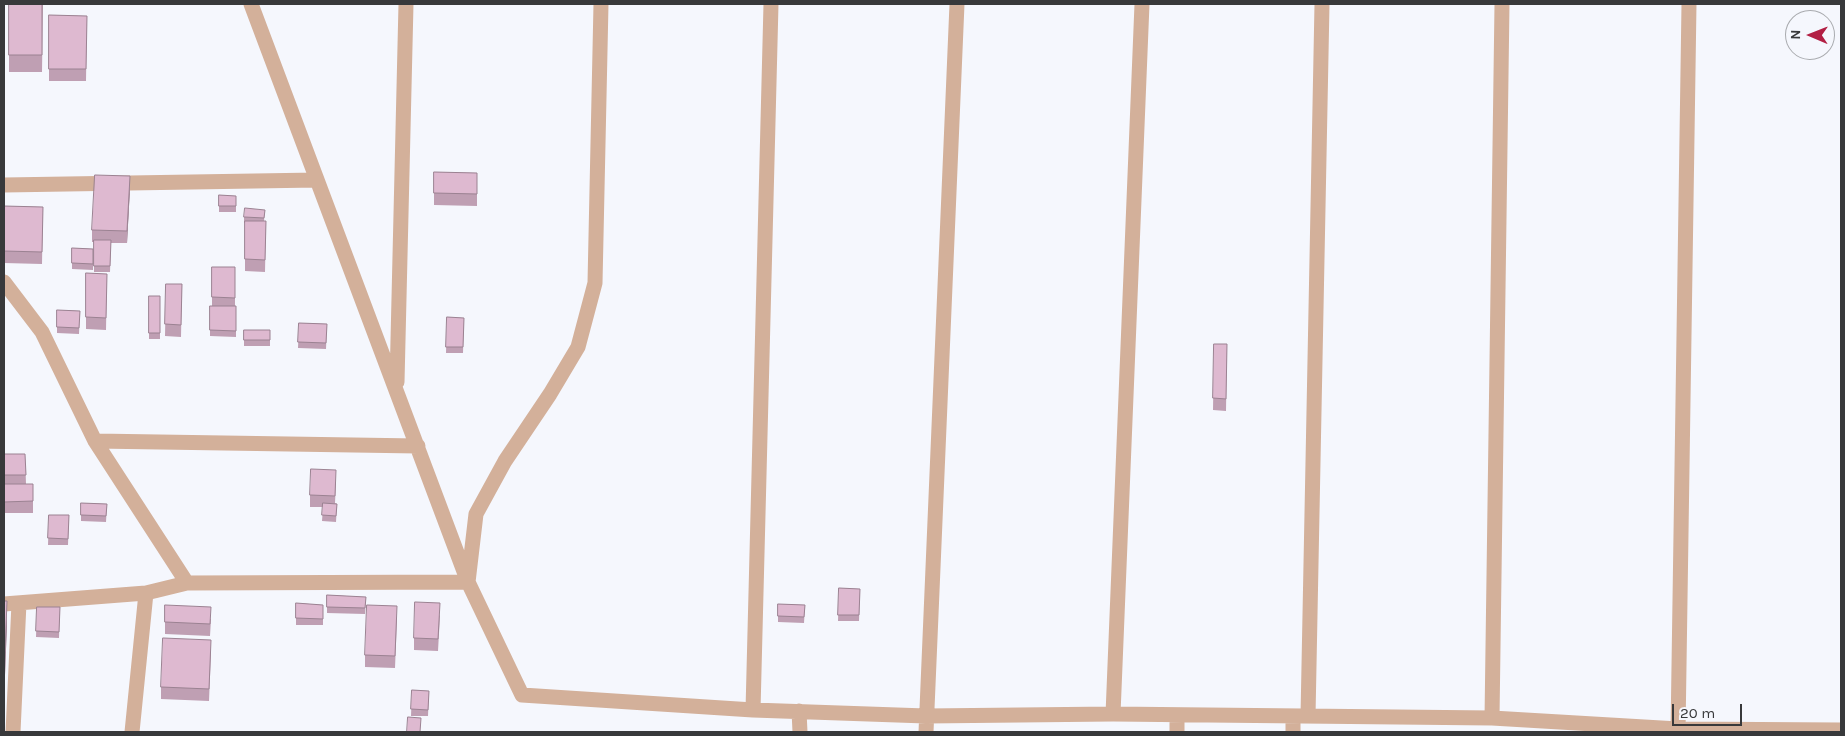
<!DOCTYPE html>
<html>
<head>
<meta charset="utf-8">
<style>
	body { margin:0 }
	#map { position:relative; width:1845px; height:736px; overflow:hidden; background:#f5f7fd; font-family:Karla,sans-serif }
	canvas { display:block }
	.frame { position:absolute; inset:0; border:5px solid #38393b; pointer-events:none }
	.north { position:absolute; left:1785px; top:10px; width:50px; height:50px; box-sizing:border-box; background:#f5f7fd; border:1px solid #a9abaf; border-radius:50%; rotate:271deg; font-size:14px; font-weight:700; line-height:20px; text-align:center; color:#38393b }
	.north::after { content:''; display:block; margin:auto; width:18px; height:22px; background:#b21f44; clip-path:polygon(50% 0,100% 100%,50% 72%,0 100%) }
	.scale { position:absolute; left:1672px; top:704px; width:70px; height:22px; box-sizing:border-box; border:2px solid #38393b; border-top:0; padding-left:6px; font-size:15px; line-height:18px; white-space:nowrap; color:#38393b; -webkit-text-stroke:4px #f5f7fd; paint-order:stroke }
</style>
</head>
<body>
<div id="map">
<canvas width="1845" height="736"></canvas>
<div class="frame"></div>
<div class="north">N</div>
<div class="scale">20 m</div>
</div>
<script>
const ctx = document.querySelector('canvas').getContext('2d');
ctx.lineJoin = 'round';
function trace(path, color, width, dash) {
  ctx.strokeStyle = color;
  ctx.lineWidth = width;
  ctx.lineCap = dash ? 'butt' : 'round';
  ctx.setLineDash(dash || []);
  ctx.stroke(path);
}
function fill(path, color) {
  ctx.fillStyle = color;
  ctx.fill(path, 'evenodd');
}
const minor = new Path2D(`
	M 251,4 L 468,582 L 522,695 L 753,710 L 926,716 L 1113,714 L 1492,718 L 1678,729 L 1841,730
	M 4,185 L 317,180
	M 4,282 L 42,332 L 95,441 L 187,583
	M 397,382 L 406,4
	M 95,441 L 418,446
	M 4,604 L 146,593 L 187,583 L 468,582 L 476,514 L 505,461 L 550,394 L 578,347 L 595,283 L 601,4
	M 753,710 L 771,4
	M 799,711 L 800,732
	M 1113,714 L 1142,4
	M 1308,716 L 1322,4
	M 1492,718 L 1502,4
	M 13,732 L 19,603
	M 132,732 L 146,593
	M 926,732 L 957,4
	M 1177,732 L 1177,715
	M 1293,732 L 1293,717
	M 1678,732 L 1689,4`);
const wall = new Path2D(`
	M 9,4 L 43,4 L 42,72 L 9,72 Z
	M 49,15 L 87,16 L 86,81 L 49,81 Z
	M 434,172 L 477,173 L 477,206 L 434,205 Z
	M 130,188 L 127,243 L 111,243 L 110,272 L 94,272 L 94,242 L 92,242 L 92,230 Z
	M 219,195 L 236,196 L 236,212 L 219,212 Z
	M 4,206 L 43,207 L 42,264 L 4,263 Z
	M 265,210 L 264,221 L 266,221 L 265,272 L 245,271 L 245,223 L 244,223 L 244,217 Z
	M 72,248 L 93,249 L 93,270 L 72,269 Z
	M 235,267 L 235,306 L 236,306 L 236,337 L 210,336 L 210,306 L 212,306 L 212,297 Z
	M 86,273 L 107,274 L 106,330 L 86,329 Z
	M 166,284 L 182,284 L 181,337 L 165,336 Z
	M 149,296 L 160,296 L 160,339 L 149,339 Z
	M 57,310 L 80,311 L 79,334 L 57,333 Z
	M 447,317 L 464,318 L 463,353 L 446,353 Z
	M 299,323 L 327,324 L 326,349 L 298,348 Z
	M 244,330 L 270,330 L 270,346 L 244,346 Z
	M 1214,344 L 1227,344 L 1226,411 L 1213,410 Z
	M 4,454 L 25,454 L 26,484 L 33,484 L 33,513 L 4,513 Z
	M 336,482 L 335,503 L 337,504 L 336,522 L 322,521 L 323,507 L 310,507 L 310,495 Z
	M 81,503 L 107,504 L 106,522 L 81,521 Z
	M 49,515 L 69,515 L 68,545 L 48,545 Z
	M 839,588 L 860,589 L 859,621 L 838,621 Z
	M 327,595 L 366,597 L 365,614 L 327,613 Z
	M 4,601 L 7,623 L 5,675 L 4,675 Z
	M 296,603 L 323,605 L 323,625 L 296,625 Z
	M 778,604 L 805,605 L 804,623 L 778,622 Z
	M 37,607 L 60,607 L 59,638 L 36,637 Z
	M 440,615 L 438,651 L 414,650 L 414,638 Z
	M 397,618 L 395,668 L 365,667 L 365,655 Z
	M 211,619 L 210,636 L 165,634 L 165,622 Z
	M 211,652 L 209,701 L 161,699 L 161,687 Z
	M 412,690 L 429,691 L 428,716 L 411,716 Z`);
const shadedWall = new Path2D(`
	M 130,176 L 130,188 L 127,243 L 127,231 Z
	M 7,601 L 7,623 L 5,675 L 5,653 Z`);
const building = new Path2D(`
	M 9,4 L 42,4 L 42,55 L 9,55 Z
	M 49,15 L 87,16 L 86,69 L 49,69 Z
	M 434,172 L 477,173 L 477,194 L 434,193 Z
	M 95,175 L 130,176 L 127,231 L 92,230 Z
	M 219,195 L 236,196 L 236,206 L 219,206 Z
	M 4,206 L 43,207 L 42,252 L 4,251 Z
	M 245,208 L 265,210 L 264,218 L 244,217 Z
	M 245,221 L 266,221 L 265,260 L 245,259 Z
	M 94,240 L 111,240 L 110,266 L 94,266 Z
	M 72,248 L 93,249 L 93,264 L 72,263 Z
	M 212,267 L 235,267 L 235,298 L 212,297 Z
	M 86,273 L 107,274 L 106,318 L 86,317 Z
	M 166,284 L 182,284 L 181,325 L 165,324 Z
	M 149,296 L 160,296 L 160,333 L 149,333 Z
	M 210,306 L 236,306 L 236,331 L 210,330 Z
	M 57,310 L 80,311 L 79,328 L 57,327 Z
	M 447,317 L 464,318 L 463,347 L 446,347 Z
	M 299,323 L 327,324 L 326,343 L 298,342 Z
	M 244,330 L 270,330 L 270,340 L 244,340 Z
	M 1214,344 L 1227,344 L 1226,399 L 1213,398 Z
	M 4,454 L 25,454 L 26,475 L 4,475 Z
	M 311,469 L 336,470 L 335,496 L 310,495 Z
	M 4,484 L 33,484 L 33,501 L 4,502 Z
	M 81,503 L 107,504 L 106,516 L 81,515 Z
	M 323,503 L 337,504 L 336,516 L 322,515 Z
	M 49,515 L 69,515 L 68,539 L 48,538 Z
	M 839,588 L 860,589 L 859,615 L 838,615 Z
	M 327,595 L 366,597 L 365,608 L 327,607 Z
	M 4,601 L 7,601 L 5,653 L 4,653 Z
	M 415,602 L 440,603 L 438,639 L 414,638 Z
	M 296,603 L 323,605 L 323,619 L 296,618 Z
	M 778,604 L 805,605 L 804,617 L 778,616 Z
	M 165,605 L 211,607 L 210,624 L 165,622 Z
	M 367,605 L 397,606 L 395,656 L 365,655 Z
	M 37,607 L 60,607 L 59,632 L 36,631 Z
	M 163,638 L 211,640 L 209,689 L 161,687 Z
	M 412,690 L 429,691 L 428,710 L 411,709 Z
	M 408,717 L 421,718 L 420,732 L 407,732 Z`);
trace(minor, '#d3b09a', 15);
fill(wall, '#bf9fb3');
fill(shadedWall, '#9b8292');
fill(building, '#deb9d0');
trace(building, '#9b8292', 1);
</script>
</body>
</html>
